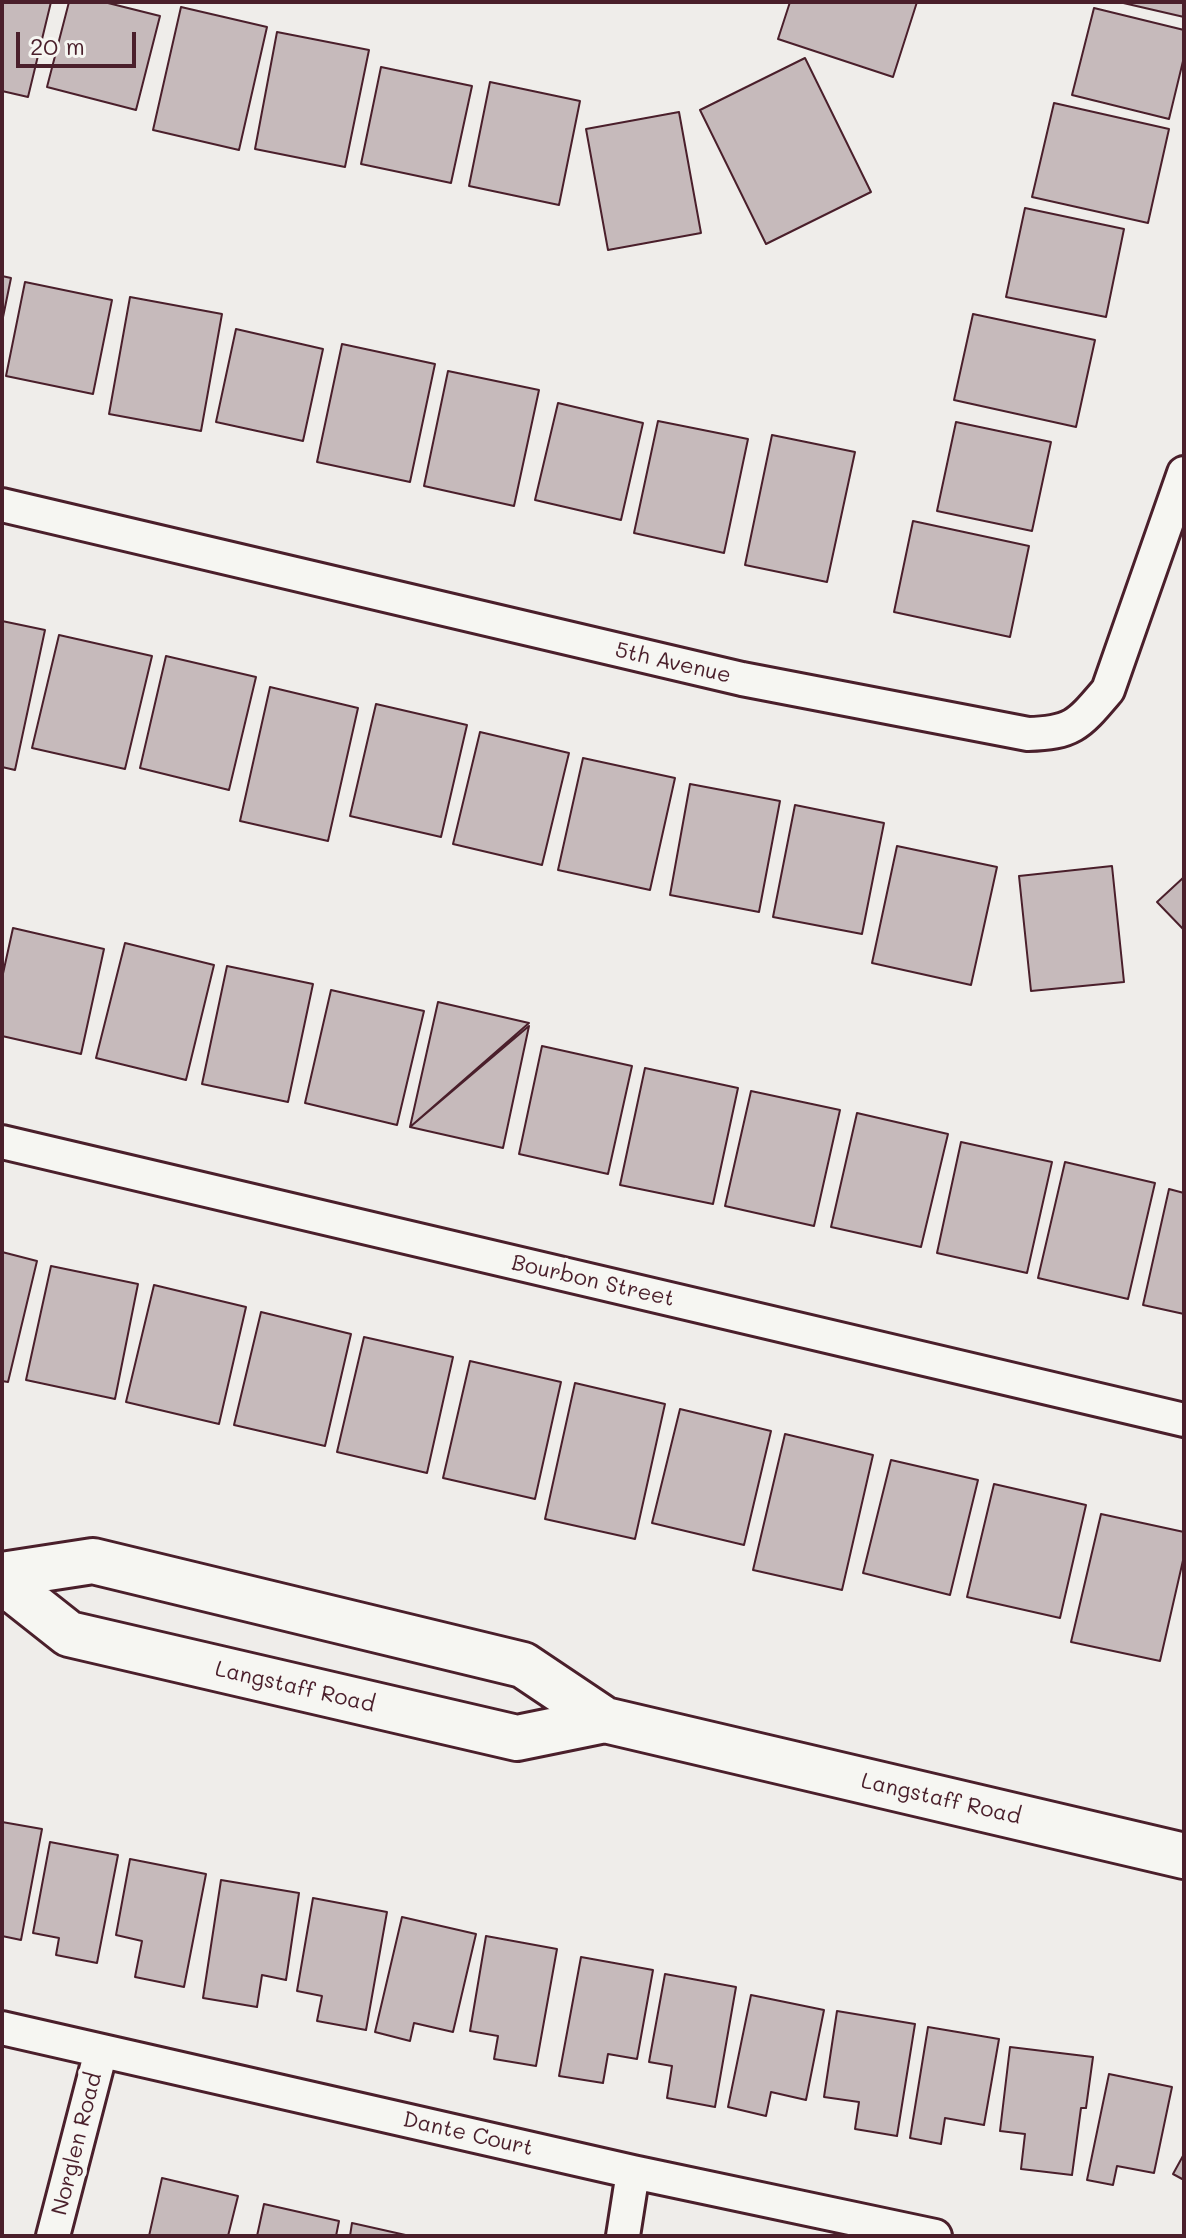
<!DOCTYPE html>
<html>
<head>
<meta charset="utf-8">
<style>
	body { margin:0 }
	#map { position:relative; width:1186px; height:2238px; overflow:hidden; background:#efedea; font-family:Mali,sans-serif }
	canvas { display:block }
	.frame { position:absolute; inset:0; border:4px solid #4a1f2b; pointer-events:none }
	.scale { position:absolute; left:16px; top:32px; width:120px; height:36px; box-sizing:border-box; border:4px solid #4a1f2b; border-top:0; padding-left:10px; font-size:24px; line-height:28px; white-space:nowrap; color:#4a1f2b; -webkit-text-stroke:6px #f6f6f2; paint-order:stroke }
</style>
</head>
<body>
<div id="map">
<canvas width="1186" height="2238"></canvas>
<div class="frame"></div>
<div class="scale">20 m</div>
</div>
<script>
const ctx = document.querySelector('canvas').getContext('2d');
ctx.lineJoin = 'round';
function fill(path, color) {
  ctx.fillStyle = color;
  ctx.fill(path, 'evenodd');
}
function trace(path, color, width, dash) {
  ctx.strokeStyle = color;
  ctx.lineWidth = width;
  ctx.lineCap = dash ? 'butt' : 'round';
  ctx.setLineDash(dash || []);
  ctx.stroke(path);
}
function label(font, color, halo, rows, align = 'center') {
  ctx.font = font + ' Mali,sans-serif';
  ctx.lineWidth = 8;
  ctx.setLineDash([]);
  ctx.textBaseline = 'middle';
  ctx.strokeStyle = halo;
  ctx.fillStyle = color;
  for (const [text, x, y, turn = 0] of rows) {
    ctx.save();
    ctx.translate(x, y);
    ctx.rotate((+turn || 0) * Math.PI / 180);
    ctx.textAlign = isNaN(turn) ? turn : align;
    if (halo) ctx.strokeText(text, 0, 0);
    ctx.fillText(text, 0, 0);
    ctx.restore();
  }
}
const building = new Path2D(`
	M 2,2 L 51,2 L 28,97 L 2,91 Z
	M 69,2 L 104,2 L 160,16 L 136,110 L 47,87 Z
	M 790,2 L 917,2 L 893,77 L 778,39 Z
	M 1119,2 L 1184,2 L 1184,17 Z
	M 181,7 L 267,27 L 239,150 L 153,130 Z
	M 1094,8 L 1184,30 L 1184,57 L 1169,119 L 1072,95 Z
	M 277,32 L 369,50 L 345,167 L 255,149 Z
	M 805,58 L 871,192 L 766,244 L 700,110 Z
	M 381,67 L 472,86 L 451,183 L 361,164 Z
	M 490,82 L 580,101 L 559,205 L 469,186 Z
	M 1054,103 L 1169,129 L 1148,223 L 1032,197 Z
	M 679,112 L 701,233 L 608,250 L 586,129 Z
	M 1025,208 L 1124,229 L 1106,317 L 1006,297 Z
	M 2,276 L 11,278 L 2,322 Z
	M 25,282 L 112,300 L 93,394 L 6,376 Z
	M 130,297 L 222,314 L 201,431 L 109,414 Z
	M 973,314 L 1095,340 L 1076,427 L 954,400 Z
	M 236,329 L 323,349 L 303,441 L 216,422 Z
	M 342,344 L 435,364 L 410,482 L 317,462 Z
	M 448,371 L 539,390 L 514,506 L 424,486 Z
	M 558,403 L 643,423 L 621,520 L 535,500 Z
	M 658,421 L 748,439 L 724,553 L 634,533 Z
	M 956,422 L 1051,442 L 1032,531 L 937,511 Z
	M 772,435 L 855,452 L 827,582 L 745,565 Z
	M 913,521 L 1029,546 L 1010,637 L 894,612 Z
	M 2,621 L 45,630 L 15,770 L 2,767 Z
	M 59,635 L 152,656 L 125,769 L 32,748 Z
	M 166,656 L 256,677 L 229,790 L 140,768 Z
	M 270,687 L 358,708 L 328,841 L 240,821 Z
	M 376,704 L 467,725 L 441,837 L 350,816 Z
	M 480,732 L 569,753 L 542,865 L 453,844 Z
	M 583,758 L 675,778 L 650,890 L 558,870 Z
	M 690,784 L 780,801 L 759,912 L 670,895 Z
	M 795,805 L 884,823 L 862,934 L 773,917 Z
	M 897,846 L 997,867 L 971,985 L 872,963 Z
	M 1112,866 L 1124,982 L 1031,991 L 1019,876 Z
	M 1184,877 L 1184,930 L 1157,902 Z
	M 13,928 L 104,949 L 81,1054 L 2,1036 L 2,978 Z
	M 125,943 L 214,965 L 186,1080 L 96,1058 Z
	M 227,966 L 313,984 L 288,1102 L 202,1084 Z
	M 331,990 L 424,1011 L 397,1125 L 305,1103 Z
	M 438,1002 L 529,1023 L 410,1127 Z
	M 529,1026 L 503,1148 L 410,1127 Z
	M 542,1046 L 632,1066 L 608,1174 L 519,1154 Z
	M 645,1068 L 738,1088 L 713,1204 L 620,1185 Z
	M 751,1091 L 840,1110 L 814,1226 L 725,1206 Z
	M 857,1113 L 948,1134 L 921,1247 L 831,1227 Z
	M 961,1142 L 1052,1162 L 1027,1273 L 937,1253 Z
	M 1065,1162 L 1155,1183 L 1128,1299 L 1038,1278 Z
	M 1169,1189 L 1184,1193 L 1184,1314 L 1143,1305 Z
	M 2,1252 L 37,1261 L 8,1382 L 2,1381 Z
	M 51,1266 L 138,1284 L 115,1399 L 26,1380 Z
	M 154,1285 L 246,1307 L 219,1424 L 126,1402 Z
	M 261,1312 L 351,1334 L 325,1446 L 234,1425 Z
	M 364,1337 L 453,1357 L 427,1473 L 337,1452 Z
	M 470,1361 L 561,1382 L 535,1499 L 443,1478 Z
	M 575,1383 L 665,1404 L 635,1539 L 545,1519 Z
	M 680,1409 L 771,1431 L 744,1545 L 652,1523 Z
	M 785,1434 L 873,1455 L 842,1590 L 753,1570 Z
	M 891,1460 L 978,1480 L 950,1595 L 863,1573 Z
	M 994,1484 L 1086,1505 L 1060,1618 L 967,1597 Z
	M 1101,1514 L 1184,1532 L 1184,1556 L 1160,1661 L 1071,1642 Z
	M 2,1822 L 42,1829 L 21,1940 L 2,1936 Z
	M 50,1842 L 118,1855 L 97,1963 L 56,1955 L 59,1938 L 33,1933 Z
	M 130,1859 L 206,1874 L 184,1987 L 135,1977 L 142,1941 L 116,1935 Z
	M 221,1880 L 299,1893 L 286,1980 L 262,1975 L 257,2007 L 203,1998 Z
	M 313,1898 L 387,1912 L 366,2030 L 317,2021 L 322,1996 L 297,1991 Z
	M 402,1917 L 476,1934 L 453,2032 L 414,2023 L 410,2041 L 375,2032 Z
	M 486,1936 L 557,1949 L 536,2066 L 494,2059 L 498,2036 L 470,2031 Z
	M 581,1957 L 653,1970 L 637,2059 L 608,2054 L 603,2083 L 559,2076 Z
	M 665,1974 L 736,1987 L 715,2107 L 667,2098 L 672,2066 L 649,2062 Z
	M 751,1995 L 824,2010 L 806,2100 L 771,2092 L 766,2116 L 728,2107 Z
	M 837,2011 L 915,2024 L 897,2136 L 855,2129 L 859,2102 L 824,2097 Z
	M 928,2027 L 999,2039 L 984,2125 L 945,2118 L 941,2144 L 910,2138 Z
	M 1010,2047 L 1093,2057 L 1086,2108 L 1081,2108 L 1072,2175 L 1021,2169 L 1025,2134 L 1000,2131 Z
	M 1109,2074 L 1172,2087 L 1154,2173 L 1117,2166 L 1113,2185 L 1087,2180 Z
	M 1184,2154 L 1184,2180 L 1173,2174 Z
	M 162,2178 L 238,2196 L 228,2236 L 149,2236 Z
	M 264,2204 L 339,2221 L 336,2236 L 257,2236 Z
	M 352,2223 L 410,2236 L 350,2236 Z`);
const minor = new Path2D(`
	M 2,505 L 742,679 L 1028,734 C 1073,733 1079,724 1108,690 L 1184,473
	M 2,1142 L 1184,1420
	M 2,2028 L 633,2172 L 935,2236
	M 53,2236 L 101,2051
	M 623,2236 L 633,2172`);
const secondary = new Path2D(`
	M 2,1575 L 93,1561 L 523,1665 L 605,1720 L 1184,1856
	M 2,1581 L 69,1634 L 517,1738 L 605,1720`);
const streetNames = [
	["5th Avenue",673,663,13],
	["Bourbon Street",593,1281,13],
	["Langstaff Road",295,1687,13],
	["Langstaff Road",941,1799,13],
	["Dante Court",468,2134,13],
	["Norglen Road",77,2144,-76]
];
fill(building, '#c6babb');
trace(building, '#4a1f2b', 2);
trace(minor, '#4a1f2b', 38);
trace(secondary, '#4a1f2b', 50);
trace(minor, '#f6f6f2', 32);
trace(secondary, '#f6f6f2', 44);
label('22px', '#4a1f2b', '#f6f6f2', streetNames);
</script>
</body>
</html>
